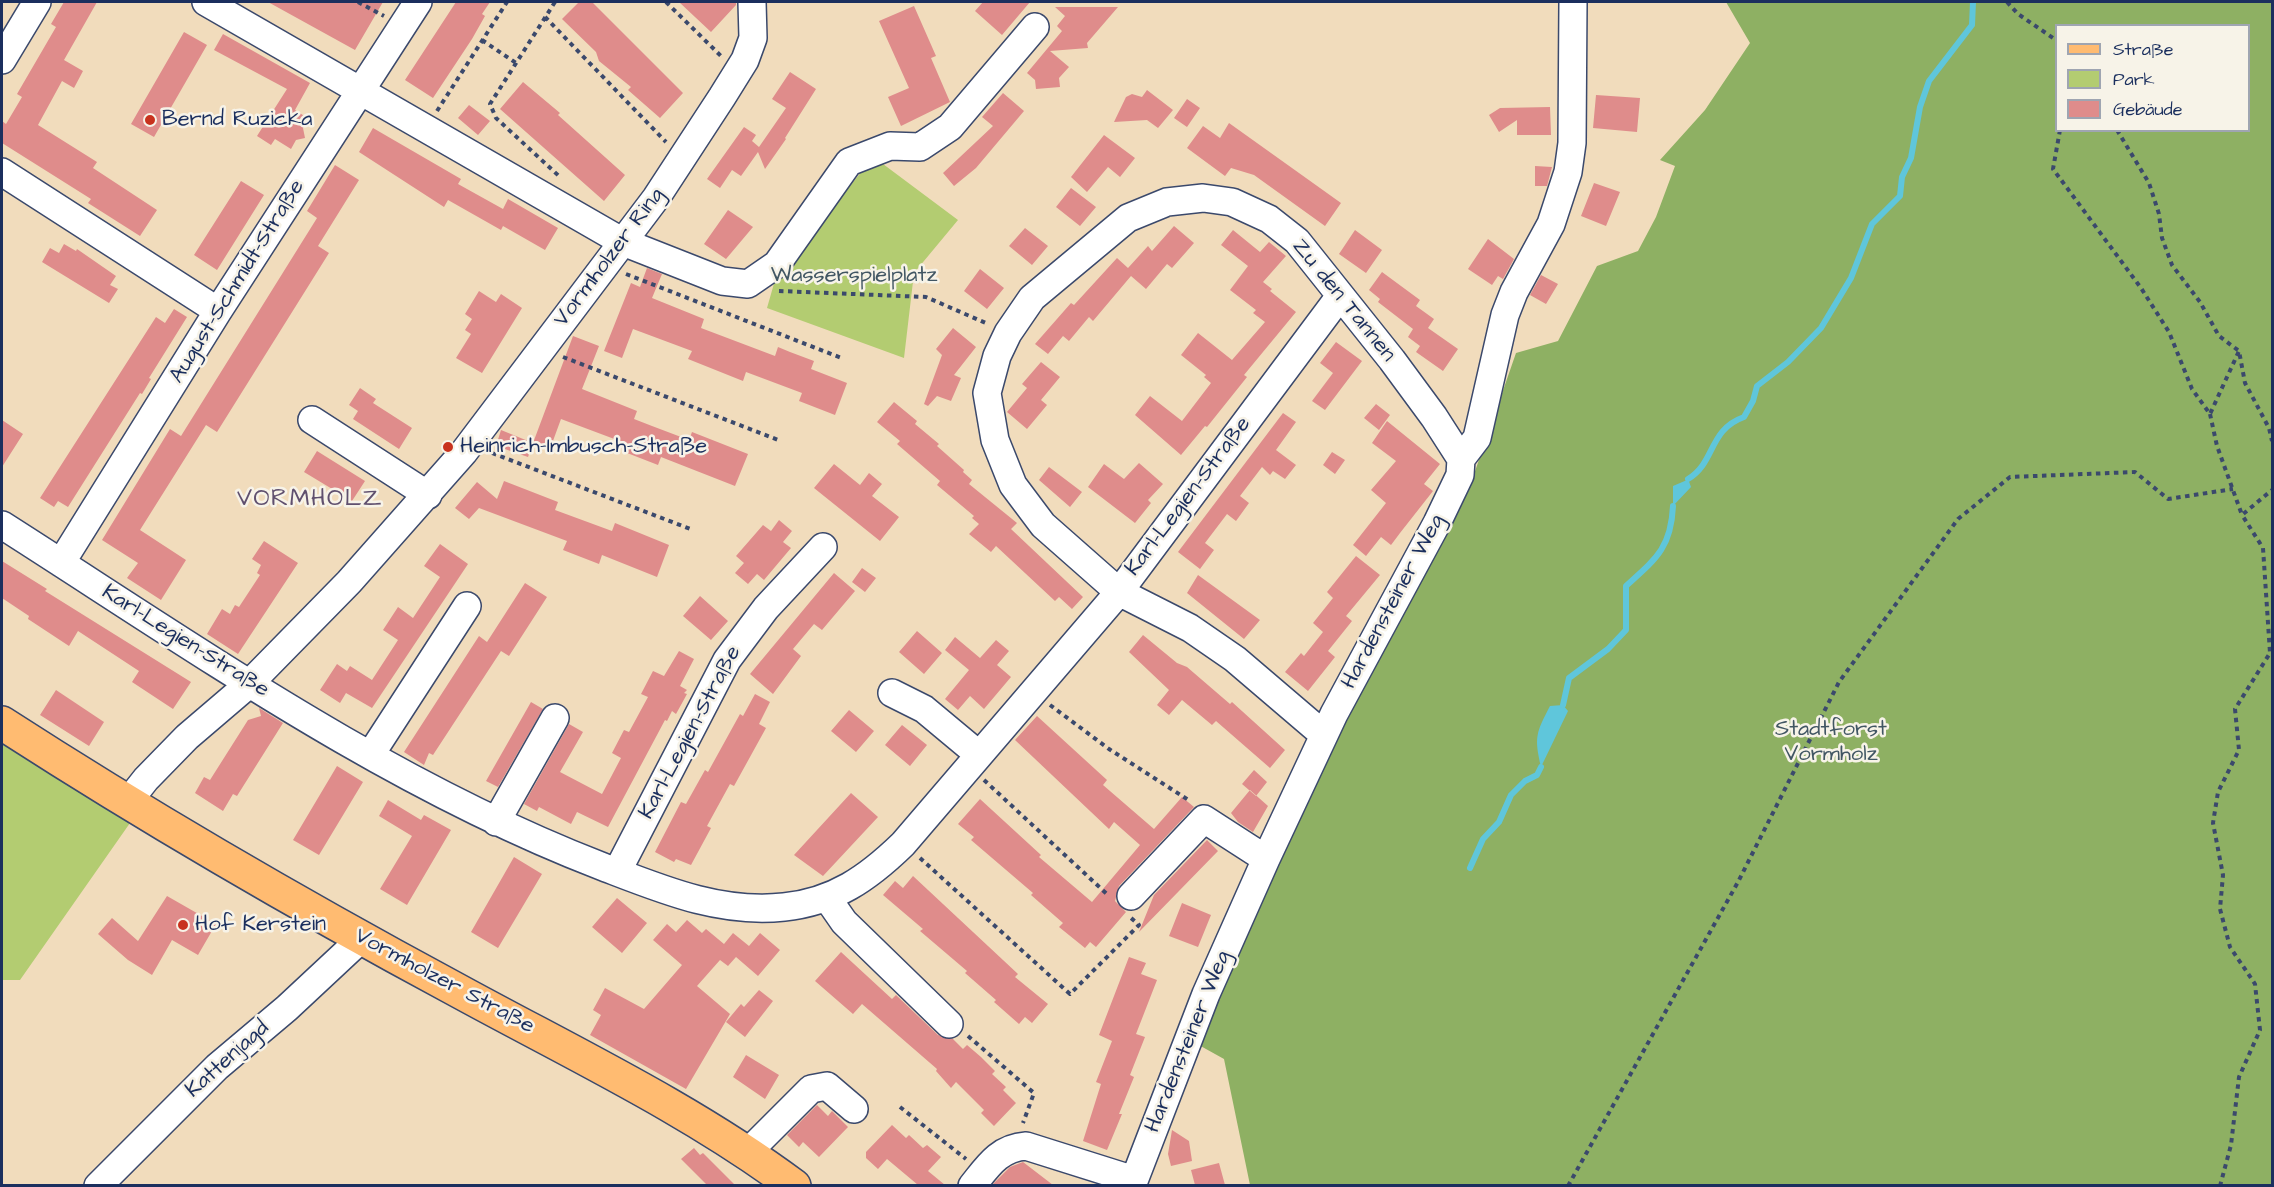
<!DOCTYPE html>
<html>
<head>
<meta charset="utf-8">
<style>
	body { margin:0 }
	#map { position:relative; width:2274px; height:1187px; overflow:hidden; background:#f1dcbc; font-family:"Architects Daughter",sans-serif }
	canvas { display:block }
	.frame { position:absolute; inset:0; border:3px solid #1b2f5e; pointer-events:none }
	.legend { position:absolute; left:2055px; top:24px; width:195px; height:108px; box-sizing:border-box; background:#f7f3e8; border:2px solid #9fa5b1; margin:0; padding:8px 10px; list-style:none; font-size:18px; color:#1b2f5e }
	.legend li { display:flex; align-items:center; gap:12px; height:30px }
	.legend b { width:30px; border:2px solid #9fa5b1 }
</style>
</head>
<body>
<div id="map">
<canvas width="2274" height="1187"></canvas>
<div class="frame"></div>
<ul class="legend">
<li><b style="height:8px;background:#ffbb71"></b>Straße</li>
<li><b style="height:16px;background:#b3cc71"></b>Park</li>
<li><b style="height:16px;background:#df8c8b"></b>Gebäude</li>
</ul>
</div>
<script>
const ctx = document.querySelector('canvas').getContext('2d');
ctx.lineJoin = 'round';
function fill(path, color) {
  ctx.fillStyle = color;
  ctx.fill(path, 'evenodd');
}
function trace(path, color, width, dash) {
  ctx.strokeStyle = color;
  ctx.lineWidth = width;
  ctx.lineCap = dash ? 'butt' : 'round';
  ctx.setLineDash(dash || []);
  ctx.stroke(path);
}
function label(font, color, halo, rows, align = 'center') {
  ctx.font = font + ' "Architects Daughter",sans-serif';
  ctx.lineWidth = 5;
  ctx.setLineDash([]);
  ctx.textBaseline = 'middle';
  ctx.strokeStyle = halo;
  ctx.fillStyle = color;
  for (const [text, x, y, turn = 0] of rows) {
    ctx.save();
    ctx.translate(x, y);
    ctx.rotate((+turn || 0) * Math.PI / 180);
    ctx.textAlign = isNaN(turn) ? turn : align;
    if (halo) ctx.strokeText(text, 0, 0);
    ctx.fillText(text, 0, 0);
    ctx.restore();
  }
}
const green = new Path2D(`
	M 883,164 L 958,220 L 914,273 L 904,358 L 767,308 L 775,280 L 862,171 Z
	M 2,744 L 130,823 L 20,980 L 2,980 Z`);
const forest = new Path2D(`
	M 1726,2 L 2272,2 L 2272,1185 L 1250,1185 L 1224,1059 L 1197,1044 L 1294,816 L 1387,634 L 1473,477 L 1516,353 L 1558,341 L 1597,266 L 1638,251 L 1656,217 L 1675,166 L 1660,160 L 1705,110 L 1750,43 ZM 2056,26 L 2248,26 L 2248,130 L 2056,130 Z`);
const water = new Path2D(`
	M 1687,476 L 1691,487 L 1673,506 L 1673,486 L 1687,480 Z
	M 1563,705 L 1568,711 L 1541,767 C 1534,737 1536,733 1550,706 Z`);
const stream = new Path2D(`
	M 1688,479 C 1716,462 1708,430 1744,417 L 1753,401 L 1757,386 L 1788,362 L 1821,328 L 1851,278 L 1872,224 L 1900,196 L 1902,177 L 1911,158 L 1920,107 L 1929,81 L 1972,25 L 1973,2
	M 1563,705 L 1569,678 L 1608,649 L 1626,630 L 1626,586 C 1656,559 1671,548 1673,506
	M 1470,868 L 1483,839 L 1499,822 L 1511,795 L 1525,781 L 1537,775 L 1541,767`);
const building = new Path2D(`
	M 64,2 L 97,2 L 64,60 L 83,71 L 74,88 L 62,81 L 38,125 L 97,162 L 93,168 L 157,210 L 140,236 L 88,203 L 91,199 L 2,143 L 2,121 L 6,124 L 22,97 L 17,94 L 56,27 L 51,24 Z
	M 268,2 L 383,2 L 355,50 Z
	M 456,2 L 490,2 L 482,14 L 485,16 L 472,39 L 433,98 L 405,80 Z
	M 579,2 L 592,2 L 683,93 L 660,118 L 628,90 L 631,87 L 599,61 L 596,52 L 562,19 Z
	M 679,2 L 736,2 L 736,5 L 711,32 Z
	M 983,2 L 1030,2 L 1002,35 L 975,11 Z
	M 914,6 L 936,56 L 931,58 L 950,102 L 901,126 L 888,97 L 909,88 L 879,21 Z
	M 1055,7 L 1118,7 L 1087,43 L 1088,48 L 1050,51 L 1069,67 L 1059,78 L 1060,87 L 1036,89 L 1035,80 L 1027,73 L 1062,31 L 1057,26 L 1065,16 Z
	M 184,32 L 207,45 L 154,137 L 131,124 Z
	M 223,34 L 310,83 L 295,110 L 309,119 L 303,128 L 305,138 L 296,140 L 291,149 L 275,139 L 271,145 L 257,136 L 287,89 L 214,50 Z
	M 790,72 L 816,89 L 785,138 L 786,139 L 765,169 L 758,152 L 741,176 L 732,170 L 720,188 L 707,179 L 744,127 L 756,135 L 752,141 L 759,147 L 786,108 L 772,99 Z
	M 523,82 L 560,113 L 558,115 L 625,175 L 604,201 L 500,109 Z
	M 1147,90 L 1173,110 L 1158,128 L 1147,120 L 1114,122 L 1126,97 L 1132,94 L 1142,97 Z
	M 1003,93 L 1024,111 L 976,168 L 954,186 L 943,173 L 993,126 L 982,117 Z
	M 1596,95 L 1640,98 L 1637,132 L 1593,128 Z
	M 1187,99 L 1200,108 L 1187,127 L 1174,118 Z
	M 469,105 L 490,121 L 478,135 L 458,118 Z
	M 1550,107 L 1551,135 L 1517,135 L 1517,120 L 1499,132 L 1489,115 L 1500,108 Z
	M 1229,123 L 1341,203 L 1325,226 L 1254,175 L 1231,168 L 1225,176 L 1187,148 L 1203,126 L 1220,138 Z
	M 373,128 L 461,179 L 458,184 L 503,209 L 508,199 L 558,228 L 545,250 L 503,226 L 501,230 L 448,200 L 444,207 L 359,152 Z
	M 1104,135 L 1135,158 L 1120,177 L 1108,167 L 1087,192 L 1071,177 Z
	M 335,165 L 359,180 L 318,246 L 329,253 L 217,432 L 206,425 L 140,530 L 186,560 L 161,600 L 127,578 L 138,563 L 102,540 L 170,429 L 181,436 L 317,218 L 307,211 Z
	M 1535,166 L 1552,167 L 1547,186 L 1535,186 Z
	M 241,181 L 264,195 L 217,270 L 194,255 Z
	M 1594,183 L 1620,192 L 1606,226 L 1581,216 Z
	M 1071,188 L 1096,207 L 1080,226 L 1056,207 Z
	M 728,210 L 753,227 L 726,259 L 704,244 Z
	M 1174,226 L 1194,243 L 1172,268 L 1167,264 L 1146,289 L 1131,276 L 1093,321 L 1089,317 L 1069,341 L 1063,336 L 1048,354 L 1035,344 L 1071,303 L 1074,305 L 1117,258 L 1128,268 L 1148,246 L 1152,251 Z
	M 1025,228 L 1048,246 L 1032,265 L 1009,246 Z
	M 1233,230 L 1260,252 L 1269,242 L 1286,256 L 1263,282 L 1272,289 L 1270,291 L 1296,312 L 1244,375 L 1247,377 L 1207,427 L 1205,426 L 1181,455 L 1135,415 L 1150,396 L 1182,421 L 1211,383 L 1204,377 L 1206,375 L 1181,355 L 1198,333 L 1232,360 L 1265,322 L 1253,313 L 1256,310 L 1230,290 L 1248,266 L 1221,245 Z
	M 1355,230 L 1382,250 L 1366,273 L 1339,254 Z
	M 1488,239 L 1514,259 L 1503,279 L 1498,276 L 1492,285 L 1468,269 Z
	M 64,244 L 76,251 L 77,249 L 116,276 L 110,285 L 118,289 L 109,303 L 42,262 L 50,248 L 59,253 Z
	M 647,268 L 662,274 L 652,298 L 704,319 L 701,328 L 775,356 L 778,347 L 790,352 L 814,361 L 811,369 L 847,383 L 835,415 L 799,401 L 802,393 L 746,372 L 743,381 L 688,359 L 692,351 L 633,329 L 622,358 L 604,351 L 631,283 L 640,287 Z
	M 980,269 L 1004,288 L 987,309 L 964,291 Z
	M 1382,272 L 1420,300 L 1416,306 L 1434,319 L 1428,328 L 1458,349 L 1443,371 L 1416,352 L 1420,346 L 1408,337 L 1413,329 L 1378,302 L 1380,299 L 1369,290 Z
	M 1541,275 L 1558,284 L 1546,304 L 1530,295 Z
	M 479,291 L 496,302 L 501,294 L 522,308 L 482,373 L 456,358 L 471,334 L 465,330 L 472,319 L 465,314 Z
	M 174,309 L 187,317 L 149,378 L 151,379 L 142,394 L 140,393 L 68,507 L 58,501 L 54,507 L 40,498 L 156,317 L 165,323 Z
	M 953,328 L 976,347 L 954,375 L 961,378 L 951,401 L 937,396 L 928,406 L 924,404 L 942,355 L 936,349 Z
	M 573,336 L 599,346 L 582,389 L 637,411 L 634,419 L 652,426 L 689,440 L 692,432 L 748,454 L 735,486 L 661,457 L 658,465 L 622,451 L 625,443 L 561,419 L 550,449 L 533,443 L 528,457 L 496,446 L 501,430 L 533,443 Z
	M 1336,342 L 1362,361 L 1325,410 L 1312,401 L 1333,373 L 1320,363 Z
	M 1041,362 L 1060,377 L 1041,400 L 1047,405 L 1027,429 L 1007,412 L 1027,388 L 1022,384 Z
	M 360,388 L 376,399 L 373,403 L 412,428 L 399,449 L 353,419 L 358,411 L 349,405 Z
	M 894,402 L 917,421 L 915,424 L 939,444 L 937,446 L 964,470 L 963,472 L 972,480 L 969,484 L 1017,523 L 1011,529 L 1083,597 L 1072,609 L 1059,597 L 1055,601 L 996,546 L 991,552 L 969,534 L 979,524 L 972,518 L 974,516 L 937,485 L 940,481 L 897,444 L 900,441 L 877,422 Z
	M 1376,404 L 1390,415 L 1379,430 L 1364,418 Z
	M 1283,413 L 1296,422 L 1276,450 L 1296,465 L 1285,479 L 1273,471 L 1270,475 L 1262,467 L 1240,496 L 1249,503 L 1236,521 L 1227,514 L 1205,543 L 1214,550 L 1200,569 L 1178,552 Z
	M 2,420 L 23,434 L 2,467 Z
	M 1387,421 L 1440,464 L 1424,484 L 1433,491 L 1400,533 L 1391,545 L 1381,537 L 1366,556 L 1353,545 L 1386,503 L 1371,490 L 1396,461 L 1372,443 Z
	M 317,451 L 365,481 L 352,501 L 304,472 Z
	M 1332,452 L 1345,460 L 1335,474 L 1323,465 Z
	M 1139,463 L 1163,484 L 1148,500 L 1151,503 L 1135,523 L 1088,487 L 1104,464 L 1124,479 Z
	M 834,464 L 860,485 L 869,473 L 882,484 L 872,496 L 899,517 L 880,541 L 814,488 Z
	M 1049,467 L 1082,492 L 1070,507 L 1039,480 Z
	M 504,481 L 558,502 L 555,510 L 612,531 L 615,523 L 669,545 L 657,577 L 602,555 L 599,564 L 563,550 L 567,541 L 479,508 L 469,519 L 455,508 L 477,482 L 497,499 Z
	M 779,520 L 792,531 L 783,542 L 791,548 L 764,580 L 757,574 L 748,584 L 735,573 L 744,563 L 736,556 L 763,525 L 771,531 Z
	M 264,541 L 298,563 L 238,654 L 207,634 L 222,609 L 230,614 L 235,605 L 239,607 L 260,575 L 257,573 L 261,565 L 252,559 Z
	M 440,544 L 468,564 L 372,708 L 346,693 L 340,703 L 320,690 L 337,664 L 347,671 L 350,666 L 372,680 L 398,640 L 383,630 L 398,607 L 413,618 L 440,577 L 424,566 Z
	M 1356,556 L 1380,575 L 1346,616 L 1352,621 L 1328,651 L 1335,657 L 1308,691 L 1285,672 L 1301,653 L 1304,656 L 1323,632 L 1313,623 L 1333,598 L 1327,592 Z
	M 2,561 L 47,589 L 45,591 L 191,682 L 173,709 L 132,682 L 139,671 L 78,631 L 69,646 L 28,619 L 29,616 L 2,598 Z
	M 862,568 L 876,578 L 865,592 L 852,582 Z
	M 834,573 L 855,591 L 822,630 L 814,624 L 793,649 L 801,656 L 773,694 L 750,674 Z
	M 1198,575 L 1260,620 L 1244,639 L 1187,593 Z
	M 525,583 L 547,597 L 509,656 L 501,651 L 433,755 L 429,753 L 424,765 L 404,752 L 479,636 L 487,642 Z
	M 700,596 L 728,621 L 711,640 L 683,616 Z
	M 917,631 L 942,653 L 924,674 L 899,652 Z
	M 1143,635 L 1177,663 L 1187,667 L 1230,704 L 1232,702 L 1285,750 L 1270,768 L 1216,721 L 1212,725 L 1182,700 L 1169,715 L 1157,705 L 1169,690 L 1129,652 Z
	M 955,637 L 980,658 L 996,640 L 1009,651 L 997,665 L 1011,677 L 984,709 L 970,696 L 958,710 L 945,699 L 969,670 L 945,650 Z
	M 679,651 L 694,659 L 680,686 L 687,690 L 684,693 L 687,694 L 676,714 L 672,711 L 667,721 L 665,720 L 608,827 L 577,812 L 571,824 L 539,807 L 537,811 L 524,804 L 569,724 L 583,732 L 560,772 L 602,794 L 621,758 L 612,753 L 624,730 L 629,732 L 648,697 L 641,694 L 653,671 L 664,676 Z
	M 56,690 L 104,722 L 89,746 L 40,715 Z
	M 755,694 L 770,702 L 759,724 L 766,728 L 734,786 L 730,784 L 707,826 L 711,828 L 691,865 L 676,859 L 674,862 L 655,852 L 681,802 L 686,804 L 705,770 L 708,772 L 740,714 L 743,716 Z
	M 531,702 L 543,709 L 498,787 L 486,781 Z
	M 259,708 L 283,723 L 237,796 L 233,794 L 223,811 L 195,793 L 204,777 L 210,780 L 248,720 L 261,716 Z
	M 849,710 L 874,731 L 856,752 L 831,731 Z
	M 1037,716 L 1107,780 L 1103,785 L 1154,829 L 1182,797 L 1194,807 L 1119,886 L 1115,901 L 1126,912 L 1096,947 L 1090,942 L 1085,948 L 1059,927 L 1063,923 L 1031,895 L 1033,893 L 971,840 L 974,837 L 958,824 L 980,799 L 1041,855 L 1039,857 L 1092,902 L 1140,845 L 1114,822 L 1109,829 L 1015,740 Z
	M 902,725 L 927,745 L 910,766 L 885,745 Z
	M 337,766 L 363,782 L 319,855 L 293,840 Z
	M 1254,770 L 1267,782 L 1256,796 L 1242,784 Z
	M 1250,790 L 1268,806 L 1253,832 L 1238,822 L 1231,813 Z
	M 851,793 L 878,817 L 823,876 L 794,855 Z
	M 388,800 L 421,820 L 424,815 L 451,830 L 407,905 L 380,889 L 412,836 L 379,816 Z
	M 1207,840 L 1218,851 L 1139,932 L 1154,895 Z
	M 514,857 L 542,874 L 498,948 L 471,932 Z
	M 913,876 L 1018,974 L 1015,977 L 1048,1004 L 1032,1023 L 1025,1017 L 1019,1024 L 994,1002 L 996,1000 L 965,973 L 967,971 L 920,931 L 923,929 L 883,895 L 895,881 L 903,888 Z
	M 167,896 L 216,924 L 198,955 L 172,940 L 152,975 L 128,960 L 98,934 L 112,918 L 138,941 Z
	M 617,898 L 647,923 L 622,953 L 592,927 Z
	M 1182,903 L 1211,915 L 1198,947 L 1169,936 Z
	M 687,920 L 702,933 L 706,929 L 724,944 L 733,933 L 749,946 L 760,933 L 780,950 L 758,976 L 736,957 L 728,966 L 720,960 L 697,986 L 730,1014 L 686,1089 L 590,1035 L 601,1015 L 593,1010 L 605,988 L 644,1009 L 682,965 L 653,940 L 667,924 L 676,932 Z
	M 841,952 L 892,999 L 896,995 L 938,1035 L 953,1039 L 963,1049 L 967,1045 L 981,1057 L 995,1071 L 992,1074 L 1006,1087 L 1003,1090 L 1016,1103 L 994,1126 L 981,1113 L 984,1110 L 956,1082 L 951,1088 L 936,1071 L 937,1069 L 862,1004 L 853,1014 L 815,981 Z
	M 1129,957 L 1146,963 L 1141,974 L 1157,980 L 1136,1034 L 1145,1037 L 1130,1075 L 1134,1077 L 1119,1114 L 1122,1114 L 1107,1150 L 1083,1141 L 1101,1084 L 1096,1082 L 1112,1041 L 1099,1035 Z
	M 759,990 L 773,1001 L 745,1037 L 726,1022 L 741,1004 L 744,1007 Z
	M 746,1055 L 779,1075 L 765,1099 L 733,1077 Z
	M 817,1105 L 828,1116 L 832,1111 L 848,1127 L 819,1157 L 803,1142 L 799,1147 L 787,1135 Z
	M 892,1125 L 906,1138 L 909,1135 L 923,1148 L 927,1145 L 941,1157 L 928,1171 L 945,1185 L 918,1185 L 887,1159 L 878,1169 L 866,1158 L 866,1152 Z
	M 1172,1130 L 1189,1141 L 1192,1161 L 1171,1166 L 1168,1154 Z
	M 694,1148 L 700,1155 L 703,1153 L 735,1185 L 707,1185 L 681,1159 Z
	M 1023,1162 L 1053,1185 L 992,1185 L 1010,1167 Z
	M 1219,1163 L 1225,1185 L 1195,1185 L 1191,1170 Z`);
const path = new Path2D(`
	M 358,2 L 384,16
	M 555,2 L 490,104 L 496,118 L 560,177
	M 666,2 L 722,57
	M 2007,2 L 2018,14 L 2056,40
	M 545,17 L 666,142
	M 482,40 L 516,63
	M 437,111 L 507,2
	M 2060,130 L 2053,169 L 2141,288 L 2169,332 L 2192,389 L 2210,414 L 2239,351 L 2245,383 L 2269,428 L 2272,441
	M 2117,130 L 2149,183 L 2159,214 L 2162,238 L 2172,265 L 2200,302 L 2219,336 L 2239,351
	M 626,274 L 844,359
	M 779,291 L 926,297 L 988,324
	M 563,357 L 781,441
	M 2210,414 L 2217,446 L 2242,515 L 2272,490
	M 492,453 L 693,530
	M 1050,705 L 1109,749 L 1190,801
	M 984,780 L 1109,896
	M 920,858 L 1070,994 L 1139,925 L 1131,918
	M 968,1036 L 1034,1093 L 1023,1123
	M 900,1107 L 966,1159
	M 1568,1186 L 1738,882 L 1839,682 L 1958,519 L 2010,477 L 2135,472 L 2168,499 L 2233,489
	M 2220,1186 L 2231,1145 L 2239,1077 L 2260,1030 L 2255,984 L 2230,947 L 2220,909 L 2223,875 L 2213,823 L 2218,792 L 2239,750 L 2235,709 L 2270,653 L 2263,548 L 2242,515`);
const minor = new Path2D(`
	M 206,2 L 623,242 L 722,281 L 748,284 L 777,264 L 849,162 L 890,146 L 920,147 L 950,127 L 1035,27
	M 2,60 L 37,2
	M 2,172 L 218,311
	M 312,420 L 428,495
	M 2,525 C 195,648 386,783 601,866 C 661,889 719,914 784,907 C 834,902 868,878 903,844 L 1119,592 L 1340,296
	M 61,563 L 218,311 L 418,2
	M 892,693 L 924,709 L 978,754
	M 1324,735 L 1235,659 L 1190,628 L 1119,592 L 1043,525 L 1013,485 L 995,440 L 987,393 L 997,356 L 1008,333 L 1032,298 L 1128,218 L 1167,202 L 1203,198 L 1232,202 L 1269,219 L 1297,241 L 1392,360 L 1434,417 L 1461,459
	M 371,754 L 467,606
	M 127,803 L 146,779 L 187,737 L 249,684 L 349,582 L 464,452 L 656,198 L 722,97 L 745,60 L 753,38 L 752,2
	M 496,822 L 555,718
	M 617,872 L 727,660 L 766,608 L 823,547
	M 1131,896 L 1204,819 L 1266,859
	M 828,899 L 844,922 L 949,1024
	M 747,1153 L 811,1089 L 827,1086 L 854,1109
	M 98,1186 L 217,1067 L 287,1008 L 362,938
	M 972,1186 C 988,1166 999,1148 1026,1146 L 1134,1180
	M 1132,1186 L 1206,994 L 1266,859 L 1334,714 L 1437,523 L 1460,475 L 1461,459 L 1477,438 L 1505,315 L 1514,292 L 1551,224 L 1568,172 L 1572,143 L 1573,2`);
const major = new Path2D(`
	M 2,723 C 149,818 301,906 455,989 C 570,1052 689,1108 794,1186`);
const markers = [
	[150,120,6,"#c8321e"],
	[448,447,6,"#c8321e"],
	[183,925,6,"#c8321e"]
];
const poiNames = [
	["Bernd Ruzicka",162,120],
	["Heinrich-Imbusch-Straße",460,447],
	["Hof Kerstein",195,925]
];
const streetNames = [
	["Vormholzer Ring",610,258,-53],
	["August-Schmidt-Straße",238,282,-58],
	["Zu den Tannen",1343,301,51],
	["Karl-Legien-Straße",1189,497,-53],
	["Hardensteiner Weg",1394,602,-62],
	["Karl-Legien-Straße",185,642,32],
	["Karl-Legien-Straße",691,733,-62],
	["Vormholzer Straße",444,982,28],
	["Hardensteiner Weg",1189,1042,-68],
	["Kattenjagd",228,1060,-42]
];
const parkNames = [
	["Wasserspielplatz",854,276],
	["Stadtforst",1831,730],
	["Vormholz",1831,755]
];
const neighbourhoodNames = [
	["VORMHOLZ",310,500]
];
fill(green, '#b3cc71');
fill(forest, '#8eb063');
fill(water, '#5fc6db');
trace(stream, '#5fc6db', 6);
fill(building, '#df8c8b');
trace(minor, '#3b496c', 30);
trace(major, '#3b496c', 36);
trace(path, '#3b496c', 4, [4.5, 4.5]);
trace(minor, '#fff', 27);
trace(major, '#ffbb71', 33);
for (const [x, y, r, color] of markers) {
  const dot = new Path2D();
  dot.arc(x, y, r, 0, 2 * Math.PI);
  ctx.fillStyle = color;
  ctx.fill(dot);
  trace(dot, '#f7f3e8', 2);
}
label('22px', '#1b2f5e', '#f7f3e8', poiNames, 'left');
label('22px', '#1b2f5e', '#f7f3e8', streetNames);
label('22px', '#415663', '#f7f3e8', parkNames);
ctx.letterSpacing = '1.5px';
label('24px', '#60506e', '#f7f3e8', neighbourhoodNames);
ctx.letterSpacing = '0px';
</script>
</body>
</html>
